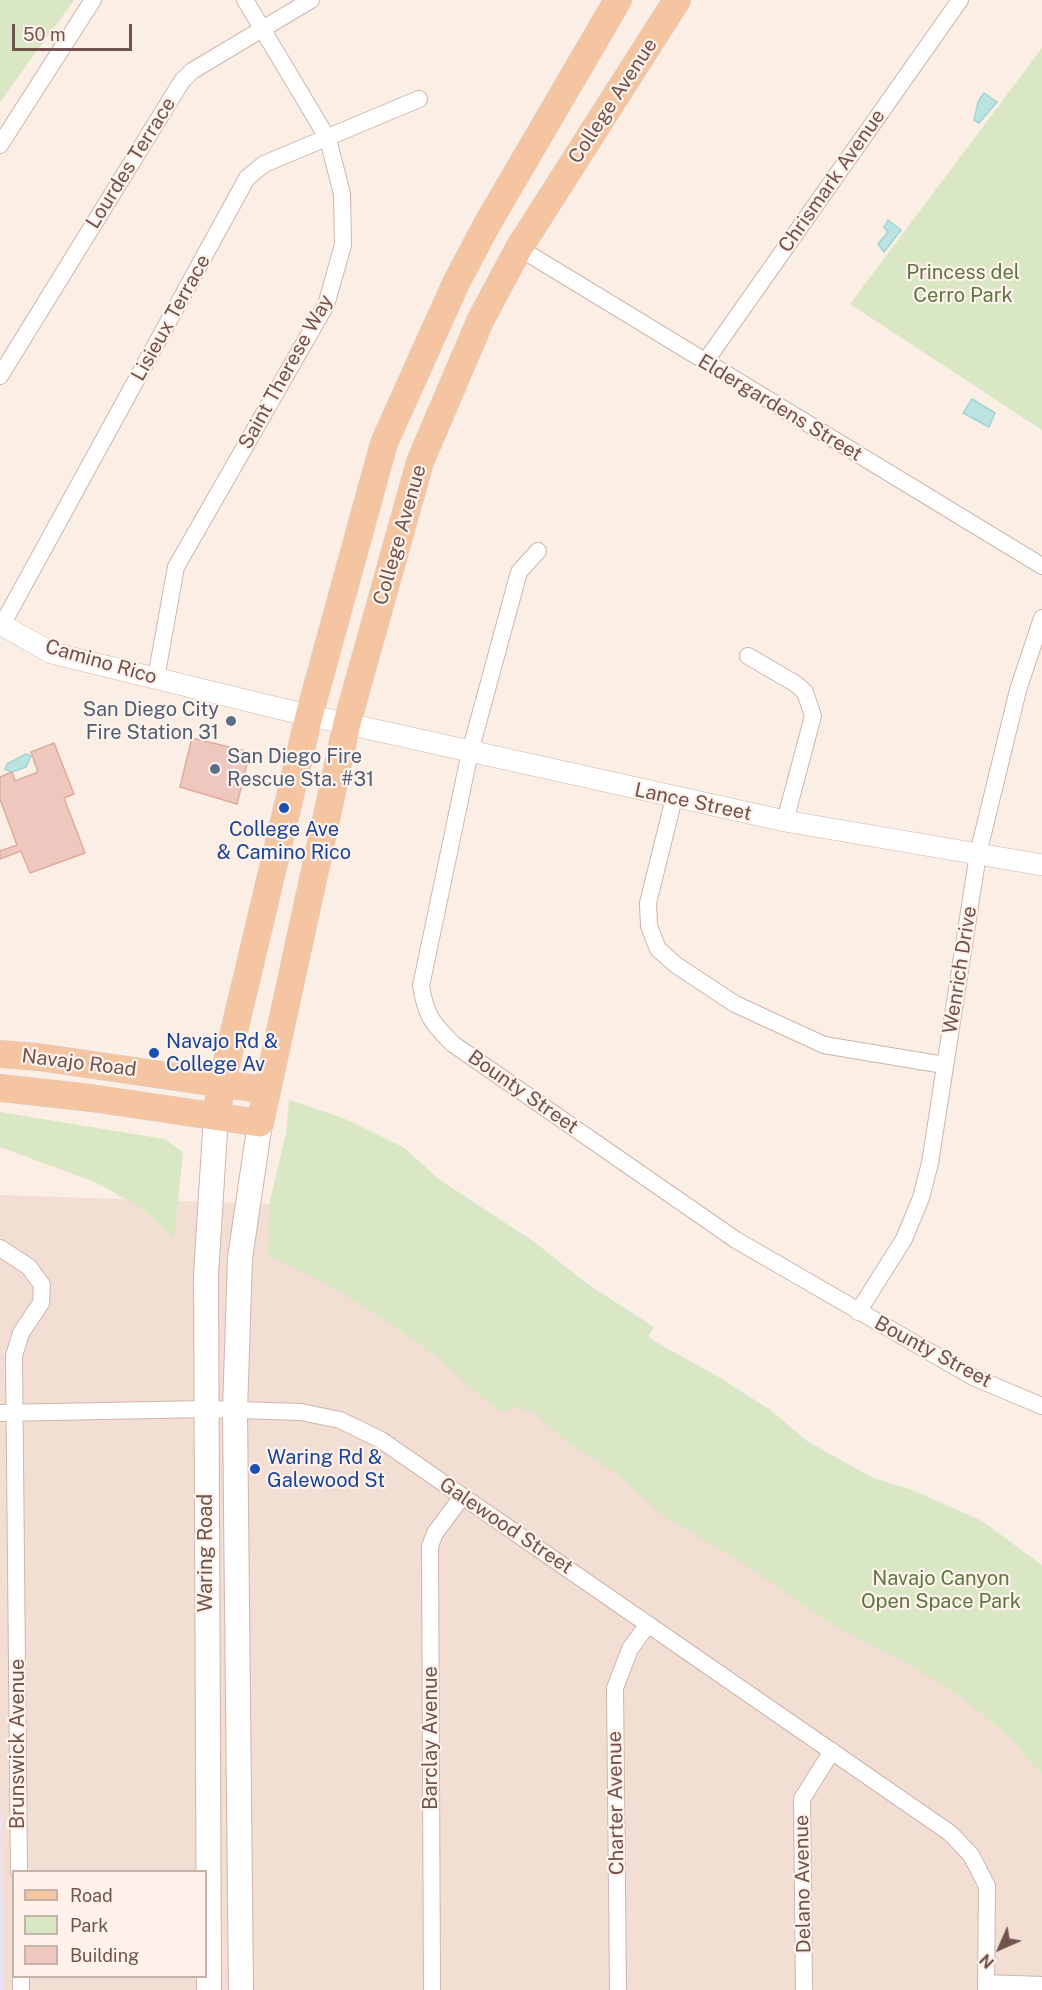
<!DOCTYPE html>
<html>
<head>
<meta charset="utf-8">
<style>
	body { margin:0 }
	#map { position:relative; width:1042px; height:1990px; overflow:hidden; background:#fbeee4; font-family:"Public Sans",sans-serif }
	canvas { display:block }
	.legend { position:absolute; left:12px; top:1870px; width:195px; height:108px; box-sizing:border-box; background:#fef2ea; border:2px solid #c6b2ab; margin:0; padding:8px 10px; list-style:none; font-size:18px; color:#71524c }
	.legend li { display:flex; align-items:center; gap:12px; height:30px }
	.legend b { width:30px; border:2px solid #c6b2ab }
	.north { position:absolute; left:970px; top:1918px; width:60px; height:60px; -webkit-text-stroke:4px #fef2ea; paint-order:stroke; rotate:225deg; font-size:16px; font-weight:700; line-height:24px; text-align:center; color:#71524c }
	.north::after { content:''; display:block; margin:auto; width:21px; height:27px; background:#71524c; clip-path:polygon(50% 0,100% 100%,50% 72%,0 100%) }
	.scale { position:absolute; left:12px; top:24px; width:120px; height:27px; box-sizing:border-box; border:3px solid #71524c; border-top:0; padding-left:8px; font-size:18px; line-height:21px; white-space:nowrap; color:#71524c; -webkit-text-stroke:4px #fef2ea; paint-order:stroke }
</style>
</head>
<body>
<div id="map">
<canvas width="1042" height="1990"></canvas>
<ul class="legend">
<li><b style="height:8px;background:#f5c5a1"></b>Road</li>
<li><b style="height:16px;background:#d9e7c4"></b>Park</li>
<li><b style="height:16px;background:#eec8be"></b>Building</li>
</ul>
<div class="north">N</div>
<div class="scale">50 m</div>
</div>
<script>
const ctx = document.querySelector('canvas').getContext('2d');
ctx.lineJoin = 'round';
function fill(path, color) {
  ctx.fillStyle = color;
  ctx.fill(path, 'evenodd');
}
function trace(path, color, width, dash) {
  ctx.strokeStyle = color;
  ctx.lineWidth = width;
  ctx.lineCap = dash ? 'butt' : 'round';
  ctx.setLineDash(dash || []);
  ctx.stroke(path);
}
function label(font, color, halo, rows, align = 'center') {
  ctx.font = font + ' "Public Sans",sans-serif';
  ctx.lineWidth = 4.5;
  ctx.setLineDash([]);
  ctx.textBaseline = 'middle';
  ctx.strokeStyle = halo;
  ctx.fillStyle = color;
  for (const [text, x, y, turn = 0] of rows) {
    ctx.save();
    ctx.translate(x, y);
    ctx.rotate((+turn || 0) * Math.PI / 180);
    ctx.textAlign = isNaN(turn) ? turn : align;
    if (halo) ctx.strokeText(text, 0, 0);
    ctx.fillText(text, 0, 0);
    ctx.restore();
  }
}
const residential = new Path2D(`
	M 0,1195 L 361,1207 L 1042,1655 L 1042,1990 L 0,1990 ZM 14,1872 L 206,1872 L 206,1976 L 14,1976 Z`);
const education = new Path2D(`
	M 0,1784 L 4,1953 L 4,1990 L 0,1990 Z`);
const green = new Path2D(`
	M 0,0 L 74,0 L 0,102 Z
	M 1042,48 L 1042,430 L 850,304 Z
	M 289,1100 L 343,1118 L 403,1147 L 440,1180 L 533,1241 L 589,1285 L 654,1327 L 648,1336 L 656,1342 L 717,1376 L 769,1409 L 807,1441 L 873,1478 L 910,1489 L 982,1521 L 1042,1565 L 1042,1774 L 1006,1734 L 961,1697 L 903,1661 L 869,1645 L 822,1618 L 741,1562 L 665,1517 L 614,1472 L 571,1445 L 533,1412 L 515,1407 L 505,1412 L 493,1406 C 471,1389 452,1369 430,1352 C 380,1315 325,1280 268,1256 L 270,1201 L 286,1133 Z
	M 0,1112 L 164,1139 L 183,1152 L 174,1239 L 143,1209 L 97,1183 L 0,1147 Z`);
const water = new Path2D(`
	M 984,93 L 997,102 L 979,123 L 974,120 L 978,102 Z
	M 888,220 L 901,230 L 884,252 L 878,244 L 888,232 L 884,227 Z
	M 972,399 L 995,413 L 989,427 L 963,413 Z
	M 26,754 L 31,756 L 26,767 L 12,772 L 5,769 L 7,764 Z`);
const building = new Path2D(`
	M 192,738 L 250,752 L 237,804 L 180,787 Z
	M 54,743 L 74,794 L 64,798 L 85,853 L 30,873 L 21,851 L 0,859 L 0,851 L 17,845 L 0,799 L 0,777 L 12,772 L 15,781 L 38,772 L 31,752 Z`);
const minor = new Path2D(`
	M 0,145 L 93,0
	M 519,248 L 1042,566
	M 705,362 L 960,0
	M 0,376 L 182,81 L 192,71 L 311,0
	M 538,551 L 519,572 L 470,752 L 421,986 C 426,1016 432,1023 453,1044 L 736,1240 L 973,1377 L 1042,1406
	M 2,625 L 247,178 L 264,164 L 419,99
	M 748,656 L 796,684 L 805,692 L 813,716 L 785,821
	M 156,678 L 176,567 L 326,305 L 343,245 L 342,194 L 328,139 L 245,0
	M 674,798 L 648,903 L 649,926 L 658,949 L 676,965 L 735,1004 L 824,1045 L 944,1065
	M 0,1248 L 29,1267 L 42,1285 L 41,1303 L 21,1333 L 14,1356 L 19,1872
	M 858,1312 L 904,1239 L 921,1198 L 930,1163 L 978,854 L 1018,690 L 1042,618
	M 0,1413 L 206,1409 L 301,1412 L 340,1420 L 381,1440 L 950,1833 L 971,1855 L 987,1886 L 986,1990
	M 21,1976 L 21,1990
	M 986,1983 L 1042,1985
	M 432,1990 L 430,1546 L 435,1533 L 462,1497
	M 618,1990 L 615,1688 L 630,1649 L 648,1624
	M 804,1990 L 802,1799 L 832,1751`);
const tertiary = new Path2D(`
	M 0,624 L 52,653 L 294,712 L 785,821 L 1042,865`);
const secondary = new Path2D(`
	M 209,1990 L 206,1274 L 216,1116
	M 241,1990 L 235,1410 L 240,1258 L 260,1123`);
const primary = new Path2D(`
	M 0,1054 L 38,1057 L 265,1090
	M 0,1088 L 91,1098 L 260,1123 L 347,723 L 420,462 L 481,319 L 519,248 L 677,0
	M 216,1116 L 222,1082 L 309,716 L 384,443 L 456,283 L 486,226 L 618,0`);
const markers = [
	[231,721,6,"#5c6f8a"],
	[215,769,6,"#5c6f8a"],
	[284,808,6,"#1a4fb4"],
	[154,1053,6,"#1a4fb4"],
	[255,1469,6,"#1a4fb4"]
];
const streetNames = [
	["College Avenue",613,101,-57],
	["Lourdes Terrace",131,163,-58],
	["Chrismark Avenue",832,181,-55],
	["Lisieux Terrace",171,318,-61],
	["Saint Therese Way",286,372,-61],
	["Eldergardens Street",780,408,31],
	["College Avenue",400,535,-74],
	["Camino Rico",101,662,16],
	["Lance Street",693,802,12],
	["Wenrich Drive",960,970,-81],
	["Navajo Road",79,1063,7],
	["Bounty Street",523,1092,35],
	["Bounty Street",933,1352,28],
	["Galewood Street",506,1526,34],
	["Waring Road",206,1553,-90],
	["Barclay Avenue",431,1738,-90],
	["Brunswick Avenue",18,1744,-90],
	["Charter Avenue",616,1803,-91],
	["Delano Avenue",803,1884,-91]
];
const parkNames = [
	["Princess del",963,273],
	["Cerro Park",963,296],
	["Navajo Canyon",941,1579],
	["Open Space Park",941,1602]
];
const serviceNames = [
	["San Diego City",219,710],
	["Fire Station 31",219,733],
	["San Diego Fire",227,757,"left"],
	["Rescue Sta. #31",227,780,"left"]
];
const transitNames = [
	["College Ave",284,830,"center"],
	["& Camino Rico",284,853,"center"],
	["Navajo Rd &",166,1042],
	["College Av",166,1065],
	["Waring Rd &",267,1458],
	["Galewood St",267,1481]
];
fill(residential, '#f2ded3');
fill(education, '#ebe1f7');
fill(green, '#d9e7c4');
fill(water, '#bae3e1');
trace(water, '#a1d4d2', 1.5);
fill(building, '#eec8be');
trace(building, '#e0ab9f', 1.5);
trace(minor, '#cdb6ae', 18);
trace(tertiary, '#cdb6ae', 22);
trace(secondary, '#d0b5ac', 26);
trace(primary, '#d7cfcd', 28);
trace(minor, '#fff', 16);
trace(tertiary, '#fff', 21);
trace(secondary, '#fff', 24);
trace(primary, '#f5c5a1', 27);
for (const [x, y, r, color] of markers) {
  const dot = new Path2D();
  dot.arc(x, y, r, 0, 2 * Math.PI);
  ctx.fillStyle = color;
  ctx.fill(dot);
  trace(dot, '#fef2ea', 2);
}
label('20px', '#71524c', '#fef2ea', streetNames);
label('20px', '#5d7744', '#fef2ea', parkNames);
label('20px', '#4e5e75', '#fef2ea', serviceNames, 'right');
label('20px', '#164399', '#fef2ea', transitNames, 'left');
</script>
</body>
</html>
